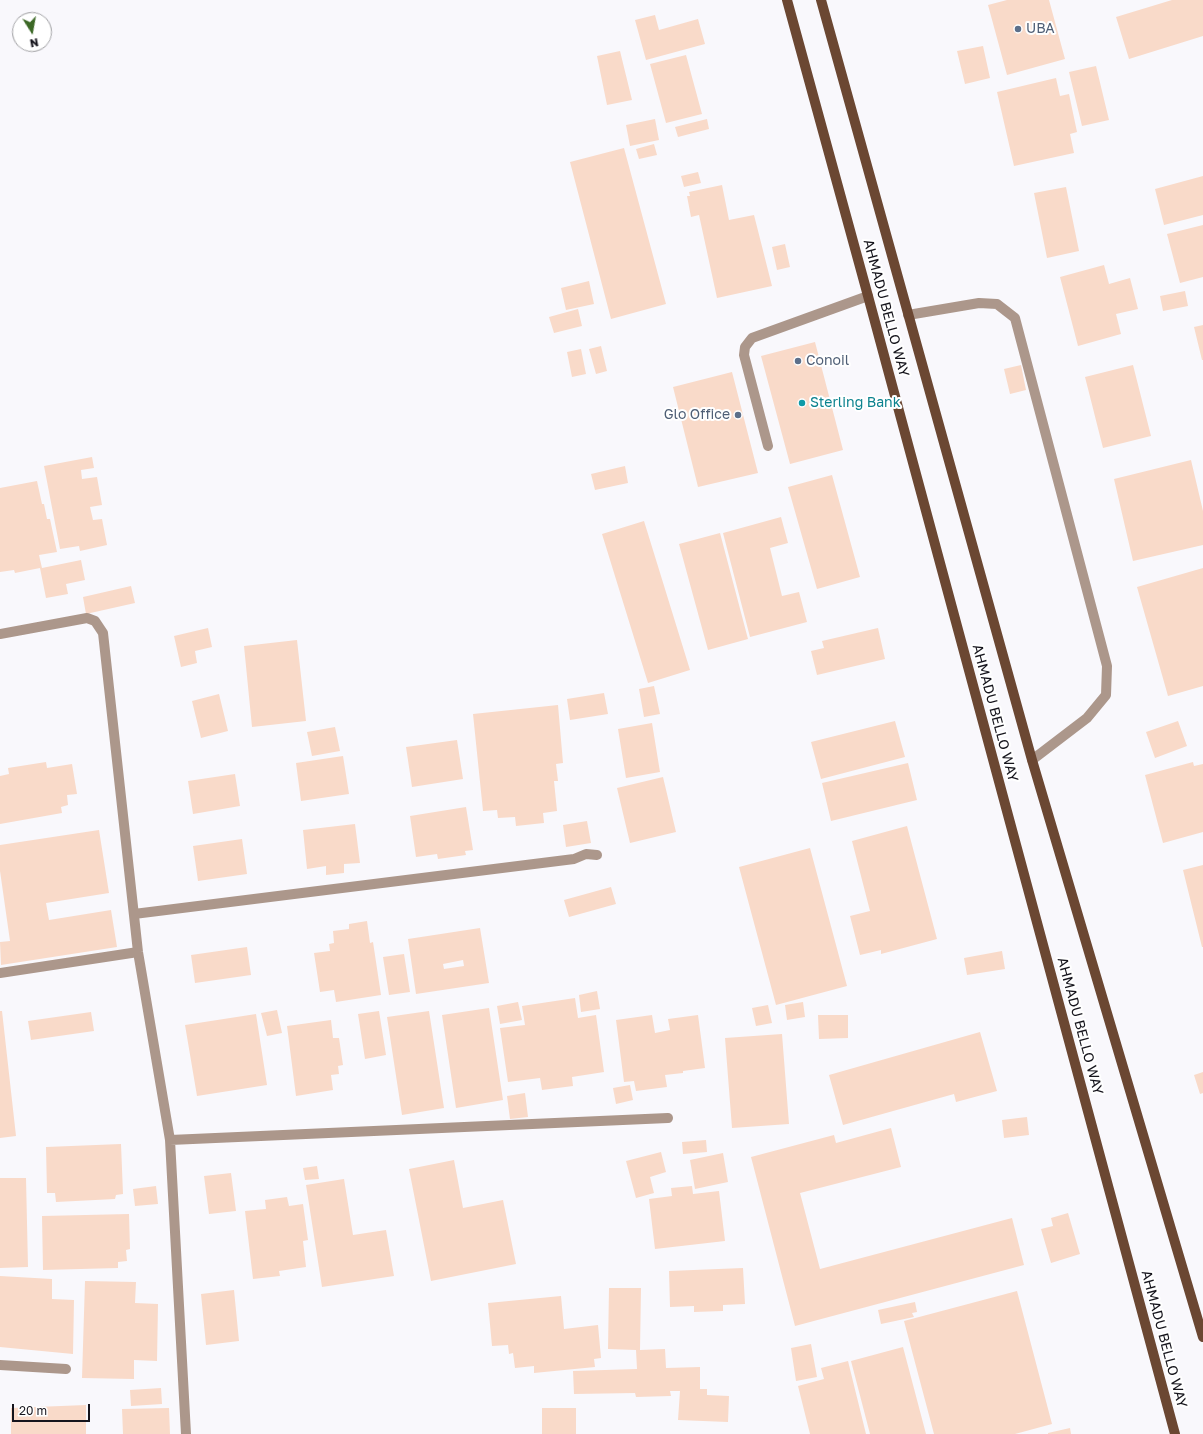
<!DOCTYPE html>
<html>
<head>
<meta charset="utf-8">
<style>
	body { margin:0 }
	#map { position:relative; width:1203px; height:1434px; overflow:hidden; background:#f9f8fc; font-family:"Golos Text",sans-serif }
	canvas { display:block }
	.north { position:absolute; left:12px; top:12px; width:40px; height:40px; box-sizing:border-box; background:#fff; border:1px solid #a1a1a4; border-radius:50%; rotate:169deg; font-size:11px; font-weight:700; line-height:16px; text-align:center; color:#15141c }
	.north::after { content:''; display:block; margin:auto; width:14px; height:18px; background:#3c6826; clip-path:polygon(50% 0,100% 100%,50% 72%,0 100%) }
	.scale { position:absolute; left:12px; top:1404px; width:78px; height:18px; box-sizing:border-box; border:2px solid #15141c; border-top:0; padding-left:5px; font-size:12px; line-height:14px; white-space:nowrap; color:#15141c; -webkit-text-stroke:3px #fff; paint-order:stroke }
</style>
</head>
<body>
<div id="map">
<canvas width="1203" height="1434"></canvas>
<div class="north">N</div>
<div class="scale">20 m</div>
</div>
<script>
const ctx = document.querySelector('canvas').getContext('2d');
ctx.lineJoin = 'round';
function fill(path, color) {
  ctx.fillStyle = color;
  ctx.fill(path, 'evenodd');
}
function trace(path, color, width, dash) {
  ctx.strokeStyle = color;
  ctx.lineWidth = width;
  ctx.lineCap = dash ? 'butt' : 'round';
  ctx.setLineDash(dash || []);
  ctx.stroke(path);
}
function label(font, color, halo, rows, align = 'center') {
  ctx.font = font + ' "Golos Text",sans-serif';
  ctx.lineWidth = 4;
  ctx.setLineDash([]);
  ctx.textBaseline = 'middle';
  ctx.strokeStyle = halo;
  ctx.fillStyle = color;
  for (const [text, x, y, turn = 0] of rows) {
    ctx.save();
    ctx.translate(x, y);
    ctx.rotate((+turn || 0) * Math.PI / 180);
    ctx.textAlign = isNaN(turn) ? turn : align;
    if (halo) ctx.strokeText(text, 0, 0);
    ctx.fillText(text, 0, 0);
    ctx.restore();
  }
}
const building = new Path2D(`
	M 1007,0 L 1049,0 L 1065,59 L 1007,75 L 988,5 Z
	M 1172,0 L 1203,0 L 1203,36 L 1129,59 L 1116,17 Z
	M 655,15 L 659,30 L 698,19 L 705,44 L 646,60 L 635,20 Z
	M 983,46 L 990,78 L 965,84 L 957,51 Z
	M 620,51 L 632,100 L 607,105 L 597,56 Z
	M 686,55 L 702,114 L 666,123 L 650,64 Z
	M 1096,66 L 1109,120 L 1082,126 L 1069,72 Z
	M 1056,78 L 1060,96 L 1069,94 L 1077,132 L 1070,134 L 1074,153 L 1014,166 L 997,92 Z
	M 655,119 L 659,140 L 630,146 L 626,125 Z
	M 707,119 L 709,129 L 678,137 L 675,127 Z
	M 654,144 L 657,155 L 639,159 L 636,149 Z
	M 624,148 L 666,304 L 611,319 L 570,162 Z
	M 698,172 L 701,183 L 684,187 L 681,176 Z
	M 1203,176 L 1203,215 L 1164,225 L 1155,189 Z
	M 722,185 L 729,220 L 754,215 L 772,286 L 717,298 L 699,215 L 691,217 L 687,196 L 690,196 L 689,192 Z
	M 1066,187 L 1079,251 L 1047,258 L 1034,193 Z
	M 1203,225 L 1203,277 L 1180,283 L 1167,234 Z
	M 785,244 L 790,267 L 777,270 L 772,247 Z
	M 1104,265 L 1109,284 L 1130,278 L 1138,309 L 1116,314 L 1121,334 L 1078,346 L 1060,277 Z
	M 589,281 L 594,304 L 566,310 L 561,288 Z
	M 1185,291 L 1188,306 L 1163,311 L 1160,296 Z
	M 578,309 L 582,326 L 554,333 L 549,317 Z
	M 1203,325 L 1203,360 L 1202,360 L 1194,327 Z
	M 815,342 L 843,450 L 790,464 L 761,356 Z
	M 601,346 L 607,371 L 596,374 L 589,349 Z
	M 581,349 L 586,374 L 572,377 L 567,352 Z
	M 1021,365 L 1026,390 L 1010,394 L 1004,369 Z
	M 1133,365 L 1151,436 L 1103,448 L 1085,377 Z
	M 732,372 L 758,473 L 698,487 L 673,387 Z
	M 92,457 L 94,468 L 81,470 L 82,479 L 97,477 L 102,505 L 90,507 L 93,520 L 102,519 L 107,545 L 80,551 L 79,546 L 60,549 L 44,466 Z
	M 1191,460 L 1203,511 L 1203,545 L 1133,561 L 1114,479 Z
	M 625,466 L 628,483 L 595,490 L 591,474 Z
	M 832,475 L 860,577 L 817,589 L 788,487 Z
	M 37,481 L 42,504 L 44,504 L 47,519 L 50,519 L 57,552 L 39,555 L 42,568 L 81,560 L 85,580 L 66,584 L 68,594 L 46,598 L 40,568 L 15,573 L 14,570 L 0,572 L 0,488 Z
	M 781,517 L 788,543 L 770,548 L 782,596 L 799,592 L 807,622 L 750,637 L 723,533 Z
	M 644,521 L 690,670 L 648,683 L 602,534 Z
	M 720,533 L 748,639 L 708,650 L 679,544 Z
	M 1203,568 L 1203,686 L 1168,696 L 1137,587 Z
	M 131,586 L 135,603 L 86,614 L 83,597 Z
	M 208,628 L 212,647 L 195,651 L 197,663 L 181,667 L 174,636 Z
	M 878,628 L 885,659 L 817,675 L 811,651 L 824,648 L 822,641 Z
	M 297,640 L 306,721 L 252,727 L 244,646 Z
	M 654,686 L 660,714 L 644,717 L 639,689 Z
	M 604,693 L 608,714 L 570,720 L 567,699 Z
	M 219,694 L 228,731 L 201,738 L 192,701 Z
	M 558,705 L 563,763 L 556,764 L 558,781 L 554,781 L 557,811 L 543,813 L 544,823 L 516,826 L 515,817 L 498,818 L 497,810 L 483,811 L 473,714 Z
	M 895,721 L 905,757 L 821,779 L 811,742 Z
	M 1178,721 L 1187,746 L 1155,758 L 1146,732 Z
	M 652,723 L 660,772 L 626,778 L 618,729 Z
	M 335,727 L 340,751 L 312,756 L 307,732 Z
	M 457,740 L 463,779 L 412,787 L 406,747 Z
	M 343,756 L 349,794 L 301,801 L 296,763 Z
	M 46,762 L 47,768 L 72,764 L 77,794 L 67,795 L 68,805 L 61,807 L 62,813 L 0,824 L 0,776 L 9,774 L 8,768 Z
	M 1193,762 L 1194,766 L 1203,764 L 1203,832 L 1163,843 L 1145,775 Z
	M 908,763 L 917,800 L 831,821 L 822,783 Z
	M 235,774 L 240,806 L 193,814 L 188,781 Z
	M 663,777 L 676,832 L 630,843 L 617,788 Z
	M 466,807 L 473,850 L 465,851 L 466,855 L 438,859 L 437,854 L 416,857 L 410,816 Z
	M 587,821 L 591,843 L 566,847 L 563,825 Z
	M 355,824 L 360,863 L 344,864 L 344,873 L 326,875 L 326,866 L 307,869 L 303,830 Z
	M 907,826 L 937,939 L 881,954 L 881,950 L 860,955 L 850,916 L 870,911 L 852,841 Z
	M 99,830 L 109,893 L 46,903 L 49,920 L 111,910 L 117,947 L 1,965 L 0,942 L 10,941 L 0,871 L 0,845 Z
	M 242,839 L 247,874 L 198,881 L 193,846 Z
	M 810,848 L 847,986 L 776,1005 L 739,867 Z
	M 1203,865 L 1203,947 L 1202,947 L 1183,870 Z
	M 611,887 L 616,904 L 569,917 L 564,900 Z
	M 367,921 L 370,943 L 373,942 L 381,995 L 336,1002 L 334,990 L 320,992 L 314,953 L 330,951 L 329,944 L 334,943 L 333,931 L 349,929 L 349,924 Z
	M 480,928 L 489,983 L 416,994 L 408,939 ZM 463,960 L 464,966 L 444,969 L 443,964 Z
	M 247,947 L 251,975 L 195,983 L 191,955 Z
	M 1002,951 L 1005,969 L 967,975 L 964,958 Z
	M 404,954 L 410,992 L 389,995 L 383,957 Z
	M 597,991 L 600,1009 L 581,1012 L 579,995 Z
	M 575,998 L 578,1018 L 596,1015 L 604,1072 L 572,1077 L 573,1086 L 542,1090 L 540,1078 L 508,1082 L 500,1028 L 525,1025 L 522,1006 Z
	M 518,1002 L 522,1020 L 500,1024 L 497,1006 Z
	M 803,1002 L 805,1017 L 787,1020 L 785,1005 Z
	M 768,1005 L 772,1023 L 756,1026 L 752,1008 Z
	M 489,1008 L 503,1100 L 456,1108 L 442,1015 Z
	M 277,1010 L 282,1033 L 267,1036 L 261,1013 Z
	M 0,1011 L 2,1011 L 16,1136 L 0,1138 Z
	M 379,1011 L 386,1055 L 365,1059 L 358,1014 Z
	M 429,1011 L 444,1108 L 402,1115 L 387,1017 Z
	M 91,1012 L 94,1031 L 31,1040 L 28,1021 Z
	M 256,1014 L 267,1085 L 197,1096 L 185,1025 Z
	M 652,1015 L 655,1033 L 670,1030 L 668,1019 L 698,1015 L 705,1068 L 683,1071 L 683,1073 L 665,1075 L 667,1087 L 636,1091 L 634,1081 L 624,1082 L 616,1020 Z
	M 818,1015 L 848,1015 L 848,1038 L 819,1039 Z
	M 331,1020 L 333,1038 L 339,1038 L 343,1065 L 338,1066 L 339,1074 L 331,1075 L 333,1090 L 296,1096 L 287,1026 Z
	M 980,1032 L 997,1091 L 956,1102 L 954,1094 L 843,1125 L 829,1075 Z
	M 782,1034 L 789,1124 L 732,1128 L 725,1038 Z
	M 1203,1072 L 1203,1093 L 1200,1094 L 1194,1075 Z
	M 630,1085 L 633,1100 L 616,1104 L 613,1088 Z
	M 525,1093 L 528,1117 L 510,1119 L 507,1096 Z
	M 1027,1117 L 1029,1135 L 1004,1138 L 1002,1120 Z
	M 891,1128 L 901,1167 L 800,1193 L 820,1269 L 1012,1218 L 1024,1265 L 795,1326 L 751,1157 L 834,1135 L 836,1143 Z
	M 706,1140 L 707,1152 L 683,1154 L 682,1142 Z
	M 121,1144 L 123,1194 L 116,1195 L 115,1199 L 56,1202 L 55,1193 L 47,1193 L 46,1147 Z
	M 661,1152 L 666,1172 L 650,1177 L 654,1193 L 636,1198 L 626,1161 Z
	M 723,1153 L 728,1182 L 695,1189 L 690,1160 Z
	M 454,1160 L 463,1208 L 503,1200 L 516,1264 L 431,1281 L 409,1169 Z
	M 317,1166 L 319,1179 L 305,1180 L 303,1168 Z
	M 231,1173 L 236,1211 L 209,1214 L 204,1176 Z
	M 0,1178 L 26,1178 L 28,1267 L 0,1268 Z
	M 344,1179 L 353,1235 L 386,1230 L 394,1276 L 322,1287 L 306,1185 Z
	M 156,1186 L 158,1204 L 135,1206 L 133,1189 Z
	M 692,1186 L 693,1194 L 719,1191 L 725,1241 L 655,1249 L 649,1199 L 672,1196 L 671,1188 Z
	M 287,1197 L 289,1206 L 303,1204 L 308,1240 L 303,1241 L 306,1267 L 279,1271 L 280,1276 L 253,1279 L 245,1211 L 266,1209 L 265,1200 Z
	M 1068,1213 L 1080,1254 L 1051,1263 L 1041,1229 L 1053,1226 L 1051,1218 Z
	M 129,1214 L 130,1249 L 126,1250 L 127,1261 L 118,1262 L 118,1268 L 43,1270 L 42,1216 Z
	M 743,1268 L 745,1304 L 723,1305 L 723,1311 L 694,1312 L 694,1306 L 670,1307 L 669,1271 Z
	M 0,1276 L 52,1279 L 52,1299 L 74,1300 L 73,1354 L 0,1347 Z
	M 85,1281 L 136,1282 L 135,1303 L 158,1304 L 157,1361 L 134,1360 L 134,1379 L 82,1378 Z
	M 609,1288 L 641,1288 L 640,1350 L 665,1349 L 666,1368 L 700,1367 L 700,1389 L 707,1389 L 707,1395 L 729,1396 L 728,1422 L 678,1420 L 680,1391 L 670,1391 L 671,1396 L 636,1397 L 635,1393 L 574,1394 L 573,1371 L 637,1369 L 636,1350 L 608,1349 Z
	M 234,1290 L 239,1341 L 206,1345 L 201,1294 Z
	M 1017,1291 L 1052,1424 L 1015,1434 L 934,1434 L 904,1321 Z
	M 561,1296 L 564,1329 L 598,1325 L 601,1358 L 594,1359 L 595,1367 L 534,1373 L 534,1366 L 515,1368 L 513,1353 L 509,1354 L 508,1345 L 492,1346 L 488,1303 Z
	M 915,1302 L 917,1312 L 912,1313 L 914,1317 L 881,1324 L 878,1310 Z
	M 811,1344 L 817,1377 L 796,1381 L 791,1348 Z
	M 903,1347 L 926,1434 L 870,1434 L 851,1361 Z
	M 848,1361 L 866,1434 L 810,1434 L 798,1386 L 824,1379 L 821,1368 Z
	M 161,1388 L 162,1404 L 131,1406 L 130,1390 Z
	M 86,1405 L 86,1434 L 11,1434 L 11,1408 Z
	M 169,1408 L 170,1434 L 123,1434 L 122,1409 Z
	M 542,1408 L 576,1408 L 576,1434 L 542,1434 Z
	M 1070,1428 L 1071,1434 L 1048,1434 L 1048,1433 Z`);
const minor = new Path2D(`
	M 908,315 L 979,303 L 997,304 L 1015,318 L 1107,666 L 1106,695 L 1087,718 L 1032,760
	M 768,446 L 744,355 L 745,347 L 752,338 L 868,296
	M 0,634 L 87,618 L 95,621 L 103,633 L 138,952 L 170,1140 L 186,1434
	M 134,914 L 574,859 L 586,854 L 597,855
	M 0,973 L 138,952
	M 170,1140 L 668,1118
	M 0,1365 L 66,1369`);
const major = new Path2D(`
	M 787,0 L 868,296 L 1175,1434
	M 821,0 L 1032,760 L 1203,1337`);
const markers = [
	[1018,29,4,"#5c6f8a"],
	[798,361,4,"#5c6f8a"],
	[802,403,4,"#0f9aa8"],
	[738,415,4,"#5c6f8a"]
];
const serviceNames = [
	["UBA",1026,29],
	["Conoil",806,361],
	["Glo Office",730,415,"right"]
];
const streetNames = [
	["AHMADU BELLO WAY",886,308,75],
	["AHMADU BELLO WAY",995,713,75],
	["AHMADU BELLO WAY",1080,1026,75],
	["AHMADU BELLO WAY",1164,1339,75]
];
const cultureNames = [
	["Sterling Bank",810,403]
];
fill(building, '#f9dac9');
trace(minor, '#ac978b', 10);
trace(major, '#6b4732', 10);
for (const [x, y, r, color] of markers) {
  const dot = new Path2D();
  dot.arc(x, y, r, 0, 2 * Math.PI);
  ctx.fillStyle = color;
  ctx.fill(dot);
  trace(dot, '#fff', 1.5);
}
label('14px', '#4e5e75', '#fff', serviceNames, 'left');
label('14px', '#15141c', '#fff', streetNames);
label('14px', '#0d838f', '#fff', cultureNames, 'left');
</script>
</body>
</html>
